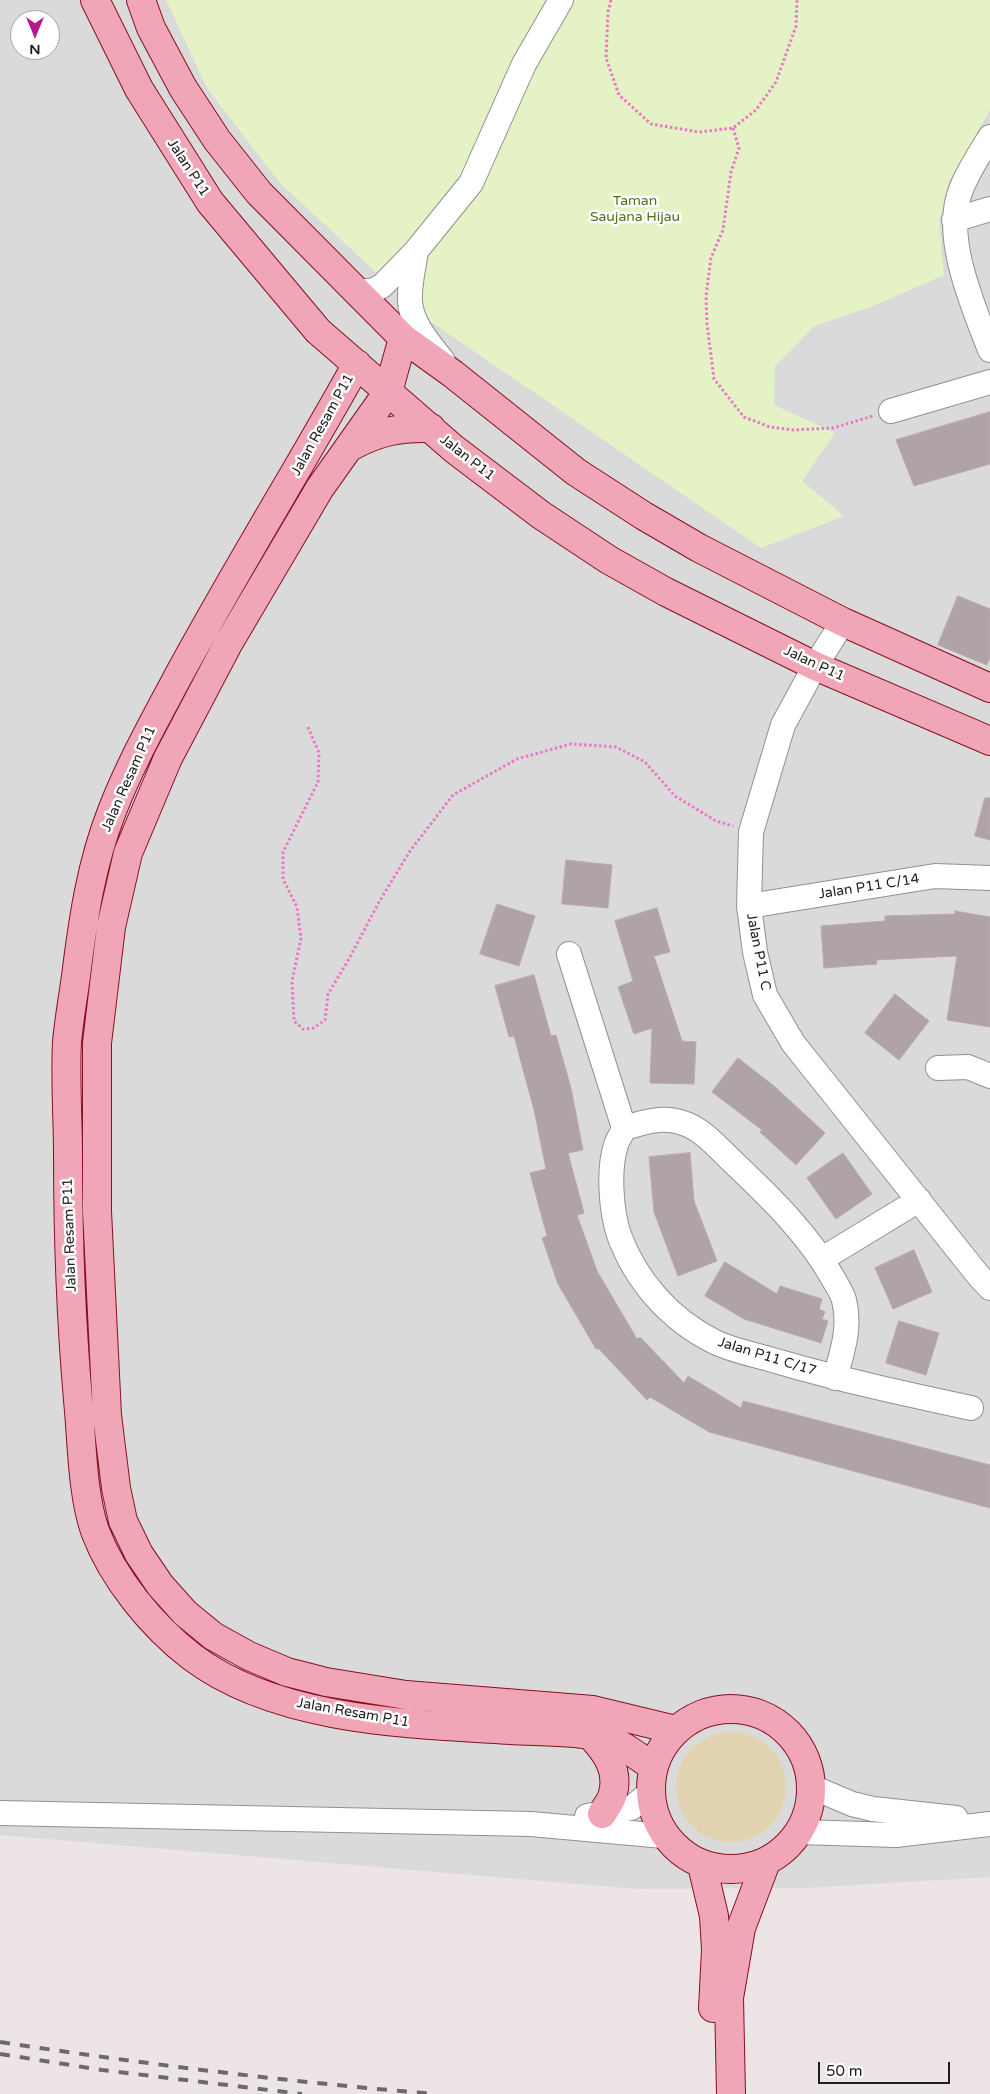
<!DOCTYPE html>
<html>
<head>
<meta charset="utf-8">
<style>
	body { margin:0 }
	#map { position:relative; width:990px; height:2094px; overflow:hidden; background:#ede4e5; font-family:"Varela Round",sans-serif }
	canvas { display:block }
	.north { position:absolute; left:10px; top:10px; width:50px; height:50px; box-sizing:border-box; background:#fff; border:1px solid #a5a5a5; border-radius:50%; rotate:180deg; font-size:14px; font-weight:700; line-height:20px; text-align:center; color:#1d1d1d }
	.north::after { content:''; display:block; margin:auto; width:18px; height:22px; background:#b31792; clip-path:polygon(50% 0,100% 100%,50% 72%,0 100%) }
	.scale { position:absolute; left:818px; top:2062px; width:132px; height:22px; box-sizing:border-box; border:2px solid #1d1d1d; border-top:0; padding-left:6px; font-size:15px; line-height:18px; white-space:nowrap; color:#1d1d1d; -webkit-text-stroke:4px #fff; paint-order:stroke }
</style>
</head>
<body>
<div id="map">
<canvas width="990" height="2094"></canvas>
<div class="north">N</div>
<div class="scale">50 m</div>
</div>
<script>
const ctx = document.querySelector('canvas').getContext('2d');
ctx.lineJoin = 'round';
function fill(path, color) {
  ctx.fillStyle = color;
  ctx.fill(path, 'evenodd');
}
function trace(path, color, width, dash) {
  ctx.strokeStyle = color;
  ctx.lineWidth = width;
  ctx.lineCap = dash ? 'butt' : 'round';
  ctx.setLineDash(dash || []);
  ctx.stroke(path);
}
function label(font, color, halo, rows, align = 'center') {
  ctx.font = font + ' "Varela Round",sans-serif';
  ctx.lineWidth = 5;
  ctx.setLineDash([]);
  ctx.textBaseline = 'middle';
  ctx.strokeStyle = halo;
  ctx.fillStyle = color;
  for (const [text, x, y, turn = 0] of rows) {
    ctx.save();
    ctx.translate(x, y);
    ctx.rotate((+turn || 0) * Math.PI / 180);
    ctx.textAlign = isNaN(turn) ? turn : align;
    if (halo) ctx.strokeText(text, 0, 0);
    ctx.fillText(text, 0, 0);
    ctx.restore();
  }
}
const residential = new Path2D(`
	M 0,0 L 990,0 L 990,1877 L 805,1888 L 637,1889 L 0,1835 ZM 20,20 L 50,20 L 50,50 L 20,50 Z`);
const grass = new Path2D(`
	M676 1787a55 55 0 1 1 110 0a55 55 0 1 1-110 0Z`);
const park = new Path2D(`
	M 166,0 L 990,0 L 990,110 L 949,182 L 939,221 L 944,275 L 873,306 L 814,326 L 775,366 L 774,405 L 835,433 L 802,481 L 844,516 L 761,548 L 424,317 L 279,182 L 207,88 Z`);
const building = new Path2D(`
	M 990,412 L 990,464 L 914,486 L 896,440 Z
	M 958,596 L 990,609 L 990,657 L 987,665 L 938,645 Z
	M 985,798 L 990,798 L 990,840 L 975,836 Z
	M 566,860 L 612,865 L 608,908 L 562,904 Z
	M 497,904 L 535,916 L 519,966 L 480,954 Z
	M 657,908 L 670,952 L 654,956 L 682,1041 L 696,1042 L 694,1084 L 650,1083 L 652,1028 L 634,1034 L 618,987 L 633,981 L 615,921 Z
	M 955,911 L 990,917 L 990,1027 L 947,1020 L 957,956 L 876,960 L 877,964 L 824,968 L 821,926 L 885,921 L 885,916 L 955,914 Z
	M 534,975 L 551,1036 L 556,1035 L 571,1088 L 583,1150 L 568,1153 L 584,1213 L 577,1215 L 597,1271 L 637,1339 L 640,1337 L 684,1383 L 688,1376 L 741,1408 L 743,1401 L 990,1465 L 990,1508 L 709,1432 L 650,1397 L 647,1400 L 598,1348 L 596,1349 L 558,1284 L 542,1238 L 547,1236 L 530,1173 L 546,1169 L 534,1110 L 514,1036 L 509,1037 L 495,986 Z
	M 895,994 L 929,1021 L 899,1060 L 865,1033 Z
	M 738,1058 L 774,1086 L 825,1133 L 796,1165 L 760,1132 L 762,1130 L 712,1092 Z
	M 690,1153 L 694,1201 L 717,1261 L 678,1276 L 654,1212 L 649,1157 Z
	M 843,1153 L 872,1194 L 836,1219 L 807,1178 Z
	M 914,1250 L 932,1292 L 893,1309 L 875,1268 Z
	M 725,1262 L 777,1294 L 780,1286 L 822,1299 L 819,1309 L 825,1312 L 822,1319 L 828,1321 L 821,1343 L 744,1319 L 705,1296 Z
	M 899,1321 L 939,1333 L 926,1375 L 886,1363 Z`);
const path = new Path2D(`
	M 611,0 L 608,12 L 606,58 L 619,95 L 651,124 L 699,132 L 733,128 L 756,110 L 776,82 L 796,26 L 797,0
	M 733,128 L 739,148 L 731,172 L 723,230 L 711,258 L 706,296 L 707,324 L 714,379 L 744,417 L 770,427 L 794,430 L 833,428 L 873,416
	M 308,727 L 319,753 L 318,782 L 283,852 L 283,879 L 297,907 L 301,938 L 292,981 L 294,1021 L 303,1029 L 314,1028 L 325,1020 L 328,994 L 349,959 L 379,902 L 410,851 L 453,795 L 517,759 L 571,744 L 616,747 L 645,762 L 675,796 L 716,821 L 733,826`);
const minor = new Path2D(`
	M 990,137 C 980,153 969,170 962,187 C 941,235 973,305 990,350
	M 954,220 L 990,209
	M 416,251 C 414,266 409,285 410,301 C 411,324 430,344 443,361
	M 355,291 L 372,291 L 382,286 L 416,251 L 471,183 L 524,64 L 561,0
	M 891,411 L 990,382
	M 843,622 L 815,666 L 783,725 L 751,832 L 749,906 L 755,952 L 765,995 L 793,1043 L 978,1275 L 990,1288
	M 749,906 L 935,876 L 990,878
	M 569,954 L 624,1128
	M 938,1068 L 968,1067 L 990,1076
	M 822,1259 L 919,1200
	M 835,1378 C 842,1352 851,1328 844,1300 C 842,1293 838,1287 834,1280 C 809,1235 771,1198 734,1163 C 719,1149 703,1129 683,1123 C 663,1116 644,1122 624,1128 C 622,1134 617,1140 616,1145 C 608,1169 611,1211 619,1235 C 636,1281 670,1320 715,1342 C 733,1351 757,1355 776,1361 C 841,1380 906,1394 971,1408
	M 812,1787 L 852,1804 L 873,1809 L 956,1818
	M 0,1813 L 531,1824 L 664,1836
	M 587,1816 L 631,1808 L 649,1794
	M 800,1832 L 896,1835 L 990,1824`);
const major = new Path2D(`
	M 95,0 L 139,89 L 210,202 L 318,331 L 454,449 L 541,515 L 609,560 L 666,592 L 815,666 L 990,741
	M 141,0 L 151,28 L 183,88 L 217,140 L 259,193 L 403,338 L 453,374 L 576,472 L 644,516 L 699,548 L 843,622 L 990,688
	M 403,338 L 388,392 L 320,488 L 228,644 L 168,758 L 128,853 L 111,927 L 97,1043 L 97,1211 L 107,1415 L 116,1488 L 123,1521 L 139,1554 L 160,1585 L 185,1613 L 213,1636 L 249,1656 L 287,1672 L 326,1682 L 406,1695 L 593,1710 L 676,1730
	M 357,364 C 297,472 232,576 174,684 C 152,725 129,767 112,811 C 91,864 83,920 76,976 C 73,998 69,1020 67,1042 C 65,1079 68,1118 68,1155 C 68,1237 71,1319 78,1400 C 82,1440 82,1494 95,1531 C 113,1579 152,1626 192,1657 C 277,1721 408,1724 510,1730 C 541,1732 583,1730 613,1741 C 626,1747 640,1758 652,1766
	M 350,447 C 377,432 399,427 431,428
	M651 1789a80 80 0 1 1 160 0a80 80 0 1 1-160 0Z
	M 592,1737 C 606,1752 619,1770 613,1793 C 612,1800 606,1807 602,1814
	M 702,1865 L 714,1916 L 716,1950 L 713,2008
	M 731,2094 L 729,1998 L 741,1928 L 766,1862`);
const rail = new Path2D(`
	M 0,2042 C 145,2064 289,2082 435,2094
	M 0,2054 L 102,2070 L 302,2094`);
const streetNames = [
	["Jalan P11",188,168,57],
	["Jalan Resam P11",323,425,-61],
	["Jalan P11",467,458,38],
	["Jalan P11",814,664,25],
	["Jalan Resam P11",129,779,-66],
	["Jalan P11 C/14",869,887,-9],
	["Jalan P11 C",758,952,79],
	["Jalan Resam P11",70,1235,-92],
	["Jalan P11 C/17",767,1357,17],
	["Jalan Resam P11",353,1713,10]
];
const parkNames = [
	["Taman",635,201],
	["Saujana Hijau",635,217]
];
fill(residential, '#dbdadb');
fill(grass, '#e2d3b0');
fill(park, '#e5f2c6');
fill(building, '#afa3a7');
trace(building, '#bda8af', 1);
trace(minor, '#919191', 26);
trace(major, '#85111f', 30);
trace(path, '#e979c6', 3, [2.5, 2.5]);
trace(minor, '#fff', 24);
trace(major, '#f0a6b6', 28);
trace(rail, '#6b6b6b', 4, [10, 10]);
label('14px', '#1d1d1d', '#fff', streetNames);
label('14px', '#556e18', '#fff', parkNames);
</script>
</body>
</html>
